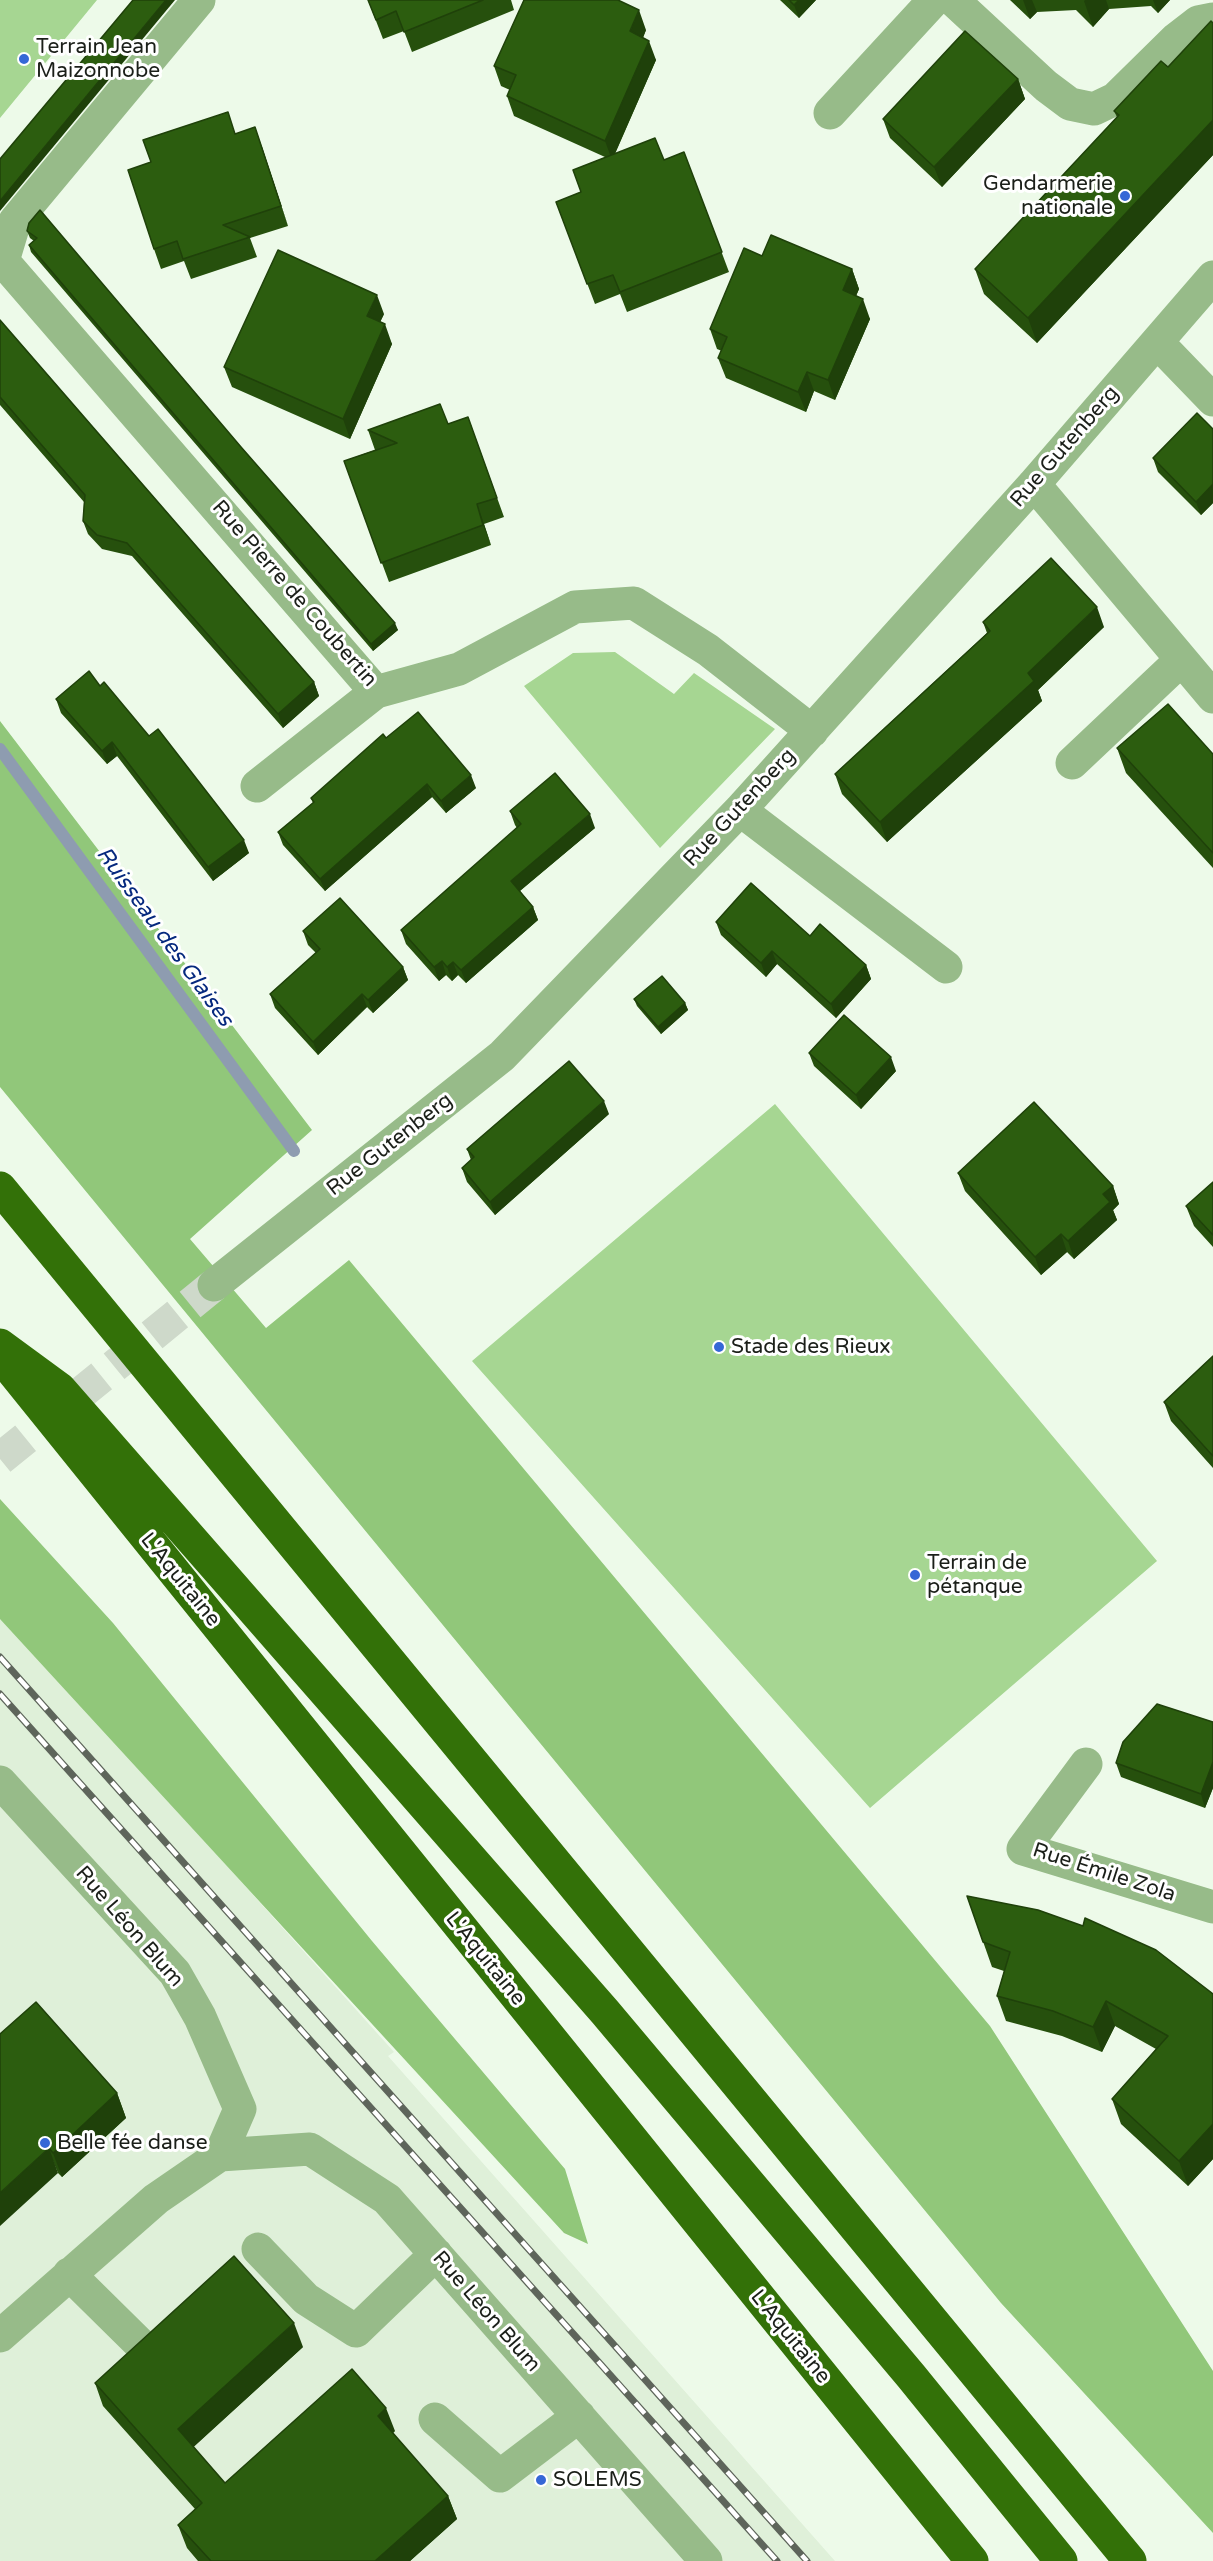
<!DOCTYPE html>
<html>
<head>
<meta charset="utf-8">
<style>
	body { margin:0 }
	canvas { display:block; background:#edfae9 }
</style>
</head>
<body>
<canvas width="1213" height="2561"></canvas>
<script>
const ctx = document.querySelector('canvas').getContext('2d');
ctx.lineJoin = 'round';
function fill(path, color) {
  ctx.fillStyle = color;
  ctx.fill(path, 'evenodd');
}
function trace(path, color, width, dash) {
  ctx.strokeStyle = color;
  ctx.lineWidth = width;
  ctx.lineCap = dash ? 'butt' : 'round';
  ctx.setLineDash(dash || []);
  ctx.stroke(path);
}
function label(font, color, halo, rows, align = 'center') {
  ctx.font = font + ' "Varela Round",sans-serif';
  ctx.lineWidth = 6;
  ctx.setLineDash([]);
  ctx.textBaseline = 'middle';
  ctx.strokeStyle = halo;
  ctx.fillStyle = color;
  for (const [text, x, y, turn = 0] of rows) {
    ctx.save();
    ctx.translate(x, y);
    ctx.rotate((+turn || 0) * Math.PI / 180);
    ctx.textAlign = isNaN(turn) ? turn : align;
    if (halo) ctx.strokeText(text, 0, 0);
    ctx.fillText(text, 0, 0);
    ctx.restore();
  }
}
const built = new Path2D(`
	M 0,1613 L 394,2052 L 388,2056 L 835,2561 L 0,2561 Z`);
const green = new Path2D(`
	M 0,0 L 97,0 L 0,118 Z
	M 615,652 L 674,694 L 694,673 L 775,729 L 660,848 L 524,686 L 573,653 Z
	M 775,1104 L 1157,1561 L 870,1808 L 472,1361 Z`);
const forest = new Path2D(`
	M 0,721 L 312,1130 L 190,1239 L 266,1328 L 349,1260 L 990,2026 L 1213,2371 L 1213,2533 L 1001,2303 L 0,1087 Z
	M 0,1499 L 113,1623 L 372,1941 L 565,2169 L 588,2244 L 564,2233 L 0,1619 Z`);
const stream = new Path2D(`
	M 0,749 L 294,1151`);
const minorTunnel = new Path2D(`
	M 0,1459 L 214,1285`);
const minor = new Path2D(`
	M 199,0 L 15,221 L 3,261 L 376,692 L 459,669 L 575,607 L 634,603 L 708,650 L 812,731
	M 953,0 L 1046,86 L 1070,104 L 1094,109 L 1115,99 L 1176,39 L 1198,22 L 1213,19
	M 830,113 L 934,0
	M 1157,342 L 1213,400
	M 1034,484 L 1213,697
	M 1072,763 L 1180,661
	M 257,786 L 376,692
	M 740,810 L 946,967
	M 214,1285 L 502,1056 L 740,810 L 1034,484 L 1213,277
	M 1086,1764 L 1023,1849 L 1213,1907
	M 0,1782 L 175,1973 L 200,2017 L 240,2109 L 220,2155
	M 258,2249 L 306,2299 L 356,2331 L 436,2254
	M 69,2274 L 143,2347
	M 0,2336 L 156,2199 L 220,2155 L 310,2149 L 387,2199 L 706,2561
	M 435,2419 L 500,2476 L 579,2416`);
const highway = new Path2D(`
	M 0,1188 L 1130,2561
	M 0,1345 L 60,1389 L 605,2012 L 911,2376 L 1061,2561
	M 9,1367 L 972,2561`);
const rail = new Path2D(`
	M 0,1657 L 807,2561
	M 0,1694 L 777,2561`);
const wall = new Path2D(`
	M 368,0 L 511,0 L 514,10 L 412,52 L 404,31 L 383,39 Z
	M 780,0 L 816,0 L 799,18 Z
	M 1010,0 L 1170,0 L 1158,13 L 1151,6 L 1109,9 L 1093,27 L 1076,10 L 1037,12 L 1030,19 Z
	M 1213,23 L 1213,155 L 1037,343 L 984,294 L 975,269 L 1117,117 L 1114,111 L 1168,67 Z
	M 646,30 L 643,38 L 656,60 L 615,154 L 664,160 L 684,152 L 729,272 L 627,312 L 620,294 L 595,304 L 556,202 L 581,192 L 605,157 L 514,116 L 507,96 L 510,90 L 501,86 L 494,66 Z
	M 1018,79 L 1025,99 L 942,187 L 890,138 L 883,119 Z
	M 236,134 L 262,147 L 288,226 L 250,238 L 257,257 L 191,279 L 184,261 L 161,269 L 154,249 Z
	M 29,223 L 241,447 L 398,630 L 373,651 L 31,252 L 29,245 L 34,241 L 30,238 L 27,231 Z
	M 762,256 L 852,269 L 859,289 L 856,296 L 870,319 L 835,400 L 814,391 L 806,412 L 726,378 L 718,358 L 722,351 L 717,349 L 710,329 Z
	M 384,314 L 380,322 L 392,344 L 350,439 L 232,387 L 224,367 Z
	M 0,320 L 314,682 L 319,696 L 283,728 L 132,556 L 102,549 L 88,534 L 83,521 L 84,502 L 0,405 Z
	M 468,417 L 504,517 L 484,524 L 491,545 L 389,582 L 344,461 L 375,450 L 368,430 L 448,424 Z
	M 1213,429 L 1213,503 L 1201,515 L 1158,472 L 1153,458 Z
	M 983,622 L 1104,627 L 1038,690 L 1042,701 L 887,842 L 842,794 L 835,774 L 987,633 Z
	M 100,686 L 249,853 L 213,881 L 117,756 L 107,764 L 61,713 L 56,699 Z
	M 386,738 L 476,788 L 446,813 L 432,797 L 325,891 L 283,845 L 278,832 L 313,803 L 311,798 Z
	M 1117,748 L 1213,754 L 1213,868 L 1126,773 Z
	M 510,811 L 595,828 L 520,891 L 533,907 L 538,920 L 466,983 L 458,975 L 452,981 L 446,975 L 439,981 L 406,944 L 401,930 L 517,828 L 515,825 Z
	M 716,922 L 810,936 L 866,965 L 871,979 L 836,1018 L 777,964 L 766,977 L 721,935 Z
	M 303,931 L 403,967 L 408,980 L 373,1013 L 367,1007 L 318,1055 L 275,1008 L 270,994 L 316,953 L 308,945 Z
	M 634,999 L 685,1003 L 688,1010 L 661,1034 L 637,1006 Z
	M 809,1053 L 896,1071 L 861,1109 L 814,1066 Z
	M 609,1114 L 495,1215 L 467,1182 L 462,1168 L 471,1160 L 467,1149 Z
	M 958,1173 L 1113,1186 L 1119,1204 L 1113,1210 L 1117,1220 L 1074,1259 L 1067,1252 L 1041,1275 L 965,1191 Z
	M 1213,1182 L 1213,1247 L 1194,1226 L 1186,1206 Z
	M 1213,1356 L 1213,1468 L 1171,1421 L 1164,1402 Z
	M 1213,1722 L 1213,1788 L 1205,1808 L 1121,1777 L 1116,1763 Z
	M 967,1896 L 1213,1994 L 1213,2159 L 1188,2186 L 1121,2124 L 1112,2099 L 1156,2049 L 1115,2026 L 1102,2052 L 1062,2036 L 1006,2021 L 997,1996 L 1004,1971 L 992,1967 Z
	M 0,2034 L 117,2093 L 126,2118 L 62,2177 L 58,2173 Z
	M 303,2347 L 193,2447 L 225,2483 L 395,2431 L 393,2433 L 448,2496 L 457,2519 L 410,2561 L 198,2561 L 187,2548 L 178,2525 L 195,2509 L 103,2406 L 95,2383 Z`);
const shadedWall = new Path2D(`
	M 166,0 L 175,0 L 0,211 L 0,201 Z
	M 799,0 L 816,0 L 799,18 L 794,5 Z
	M 1023,0 L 1032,0 L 1037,12 L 1030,19 Z
	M 1085,0 L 1106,0 L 1109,9 L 1093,27 L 1084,1 Z
	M 1153,0 L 1170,0 L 1158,13 Z
	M 639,10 L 646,30 L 637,51 L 630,31 Z
	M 649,41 L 656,60 L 612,160 L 605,141 Z
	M 1018,79 L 1025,99 L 942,187 L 934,167 Z
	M 1213,120 L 1213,155 L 1037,343 L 1028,318 Z
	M 255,127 L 262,147 L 288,226 L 281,206 Z
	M 852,269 L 859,289 L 850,310 L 843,290 Z
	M 377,295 L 384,314 L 374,335 L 367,316 Z
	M 863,299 L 870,319 L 835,400 L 828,380 Z
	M 385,324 L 392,344 L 350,439 L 343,419 Z
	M 807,372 L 814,391 L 806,412 L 798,392 Z
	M 1213,484 L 1213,503 L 1201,515 L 1196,502 Z
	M 477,504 L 484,524 L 491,545 L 483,525 Z
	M 1097,607 L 1104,627 L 1038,690 L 1042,701 L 887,842 L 880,822 L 1028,673 Z
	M 395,623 L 398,630 L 373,651 L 371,644 Z
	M 314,682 L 319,696 L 283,728 L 278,714 Z
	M 112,742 L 117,756 L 107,764 L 102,751 Z
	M 471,775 L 476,788 L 446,813 L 441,801 Z
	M 427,784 L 432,797 L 325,891 L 320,879 Z
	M 590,814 L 595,828 L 516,894 L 511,881 Z
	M 244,840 L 249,853 L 213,881 L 208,867 Z
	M 533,907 L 538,920 L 466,983 L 461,970 Z
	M 772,951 L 777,964 L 766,977 L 761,963 Z
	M 442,961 L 446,975 L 439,981 L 434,967 Z
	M 453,962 L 458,975 L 452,981 L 447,967 Z
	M 866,965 L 871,979 L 836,1018 L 831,1004 Z
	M 403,967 L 408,980 L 373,1013 L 368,1000 Z
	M 362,994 L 367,1007 L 318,1055 L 313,1042 Z
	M 685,1003 L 688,1010 L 661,1034 L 658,1027 Z
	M 891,1057 L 896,1071 L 861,1109 L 856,1095 Z
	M 604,1101 L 609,1114 L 495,1215 L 490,1202 Z
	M 1113,1186 L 1119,1204 L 1113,1210 L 1117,1220 L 1074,1259 L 1068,1241 L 1103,1194 Z
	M 1061,1234 L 1067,1252 L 1041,1275 L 1035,1257 Z
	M 1213,1762 L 1213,1788 L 1205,1808 L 1201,1794 Z
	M 1106,2001 L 1115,2026 L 1102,2052 L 1093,2027 Z
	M 117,2093 L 126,2118 L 62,2177 L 53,2153 Z
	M 1213,2124 L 1213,2159 L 1188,2186 L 1179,2161 Z
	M 49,2148 L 58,2173 L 0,2226 L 0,2193 Z
	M 294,2323 L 303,2347 L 187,2453 L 178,2429 Z
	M 386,2408 L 395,2431 L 386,2439 L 378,2416 Z
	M 448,2496 L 457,2519 L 410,2561 L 375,2561 Z`);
const building = new Path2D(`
	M 133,0 L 166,0 L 0,201 L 0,159 Z
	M 368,0 L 483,0 L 404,32 L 396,11 L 376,20 Z
	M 524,0 L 618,0 L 639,10 L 630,31 L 649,41 L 605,141 L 507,96 L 516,75 L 494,66 Z
	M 789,0 L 799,0 L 794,5 Z
	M 1211,21 L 1213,23 L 1213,120 L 1028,318 L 975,269 L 1119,115 L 1114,111 L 1161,61 L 1168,67 Z
	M 965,31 L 1018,79 L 934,167 L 883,119 Z
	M 228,112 L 235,134 L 255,127 L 281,206 L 223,225 L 250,237 L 183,259 L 177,241 L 154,249 L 128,170 L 151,162 L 143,140 Z
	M 655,138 L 664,160 L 684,152 L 722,252 L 620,292 L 613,275 L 587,284 L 556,202 L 581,192 L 573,170 Z
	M 40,210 L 241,447 L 395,623 L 371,644 L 29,245 L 37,238 L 27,231 L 29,223 Z
	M 771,235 L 852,269 L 843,290 L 863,299 L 828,380 L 807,372 L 798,392 L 718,358 L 727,337 L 710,329 L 744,248 L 762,256 Z
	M 278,250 L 377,295 L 367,316 L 385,324 L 343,419 L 224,367 Z
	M 0,320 L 314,682 L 278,714 L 127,543 L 97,535 L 83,521 L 85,495 L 0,397 Z
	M 440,404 L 448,424 L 468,417 L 497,498 L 477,504 L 483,525 L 381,563 L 344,461 L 397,443 L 368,430 Z
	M 1197,413 L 1213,429 L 1213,484 L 1196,502 L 1153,458 Z
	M 1051,558 L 1097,607 L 1028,673 L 1034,681 L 880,822 L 835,774 L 990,631 L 983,622 Z
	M 89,671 L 100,686 L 104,682 L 149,736 L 158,729 L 244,840 L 208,867 L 112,742 L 102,751 L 56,699 Z
	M 1168,704 L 1213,754 L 1213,853 L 1117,748 Z
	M 418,712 L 471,775 L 441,801 L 427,784 L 320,879 L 278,832 L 314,802 L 311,798 L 383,734 L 386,738 Z
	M 555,773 L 590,814 L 511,881 L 533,907 L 461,970 L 453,962 L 447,967 L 442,961 L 434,967 L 401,930 L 521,824 L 510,811 Z
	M 751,883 L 810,936 L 820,924 L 866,965 L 831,1004 L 772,951 L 761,963 L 716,922 Z
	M 340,898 L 403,967 L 368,1000 L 362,994 L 313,1042 L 270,994 L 320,949 L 303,931 Z
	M 662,976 L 685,1003 L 658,1027 L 634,999 Z
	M 844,1015 L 891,1057 L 856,1095 L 809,1053 Z
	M 569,1061 L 604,1101 L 490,1202 L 462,1168 L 474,1157 L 467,1149 Z
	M 1034,1102 L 1113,1186 L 1103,1194 L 1110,1202 L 1068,1241 L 1061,1234 L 1035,1257 L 958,1173 Z
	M 1213,1182 L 1213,1235 L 1186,1206 Z
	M 1213,1356 L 1213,1456 L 1164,1402 Z
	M 1157,1704 L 1213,1722 L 1213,1762 L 1201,1794 L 1116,1763 L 1123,1742 Z
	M 967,1896 L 1038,1910 L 1083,1926 L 1085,1918 L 1156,1950 L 1213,1994 L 1213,2124 L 1179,2161 L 1112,2099 L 1168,2036 L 1106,2001 L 1093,2027 L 1053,2011 L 997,1996 L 1010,1952 L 983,1942 Z
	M 36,2002 L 117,2093 L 53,2153 L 49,2148 L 0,2193 L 0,2034 Z
	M 234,2256 L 294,2323 L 178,2429 L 225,2483 L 352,2369 L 386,2408 L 378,2416 L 448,2496 L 375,2561 L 211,2561 L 178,2525 L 202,2503 L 95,2383 Z`);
const markers = [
	[24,59,6,"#3567d6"],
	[1125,196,6,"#3567d6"],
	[719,1347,6,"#3567d6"],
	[915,1575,6,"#3567d6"],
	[45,2143,6,"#3567d6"],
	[541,2480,6,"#3567d6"]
];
const poiNames = [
	["Terrain Jean",36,47],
	["Maizonnobe",36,71],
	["Gendarmerie",1113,184,"right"],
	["nationale",1113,208,"right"],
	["Stade des Rieux",731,1347],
	["Terrain de",927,1563],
	["pétanque",927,1587],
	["Belle fée danse",57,2143],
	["SOLEMS",553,2480]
];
const streetNames = [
	["Rue Gutenberg",1065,447,-49],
	["Rue Pierre de Coubertin",294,594,49],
	["Rue Gutenberg",740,808,-47],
	["Rue Gutenberg",390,1145,-38],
	["L'Aquitaine",180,1580,51],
	["Rue Émile Zola",1104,1873,18],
	["Rue Léon Blum",129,1927,49],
	["L'Aquitaine",485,1959,51],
	["Rue Léon Blum",486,2312,49],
	["L'Aquitaine",790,2337,51]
];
const waterNames = [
	["Ruisseau des Glaises",164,937,54]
];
fill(built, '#dff0d9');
fill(green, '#a6d692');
fill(forest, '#91c77a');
trace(stream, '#8e9cb0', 12);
trace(minorTunnel, '#ced9ca', 33, [33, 16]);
trace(minor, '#97bb89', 33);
trace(highway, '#337108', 33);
trace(rail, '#5e655b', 7);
trace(rail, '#fff', 4.5, [14]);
fill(wall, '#26500d');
fill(shadedWall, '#1f410a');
fill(building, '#2c5d0f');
trace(building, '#1f410a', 1.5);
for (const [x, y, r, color] of markers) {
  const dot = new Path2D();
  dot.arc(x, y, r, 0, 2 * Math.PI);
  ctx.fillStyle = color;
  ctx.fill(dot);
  trace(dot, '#fff', 2);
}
label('21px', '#1b1f19', '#fff', poiNames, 'left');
label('21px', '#1b1f19', '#fff', streetNames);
label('italic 22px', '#06297e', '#fff', waterNames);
</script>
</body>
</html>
